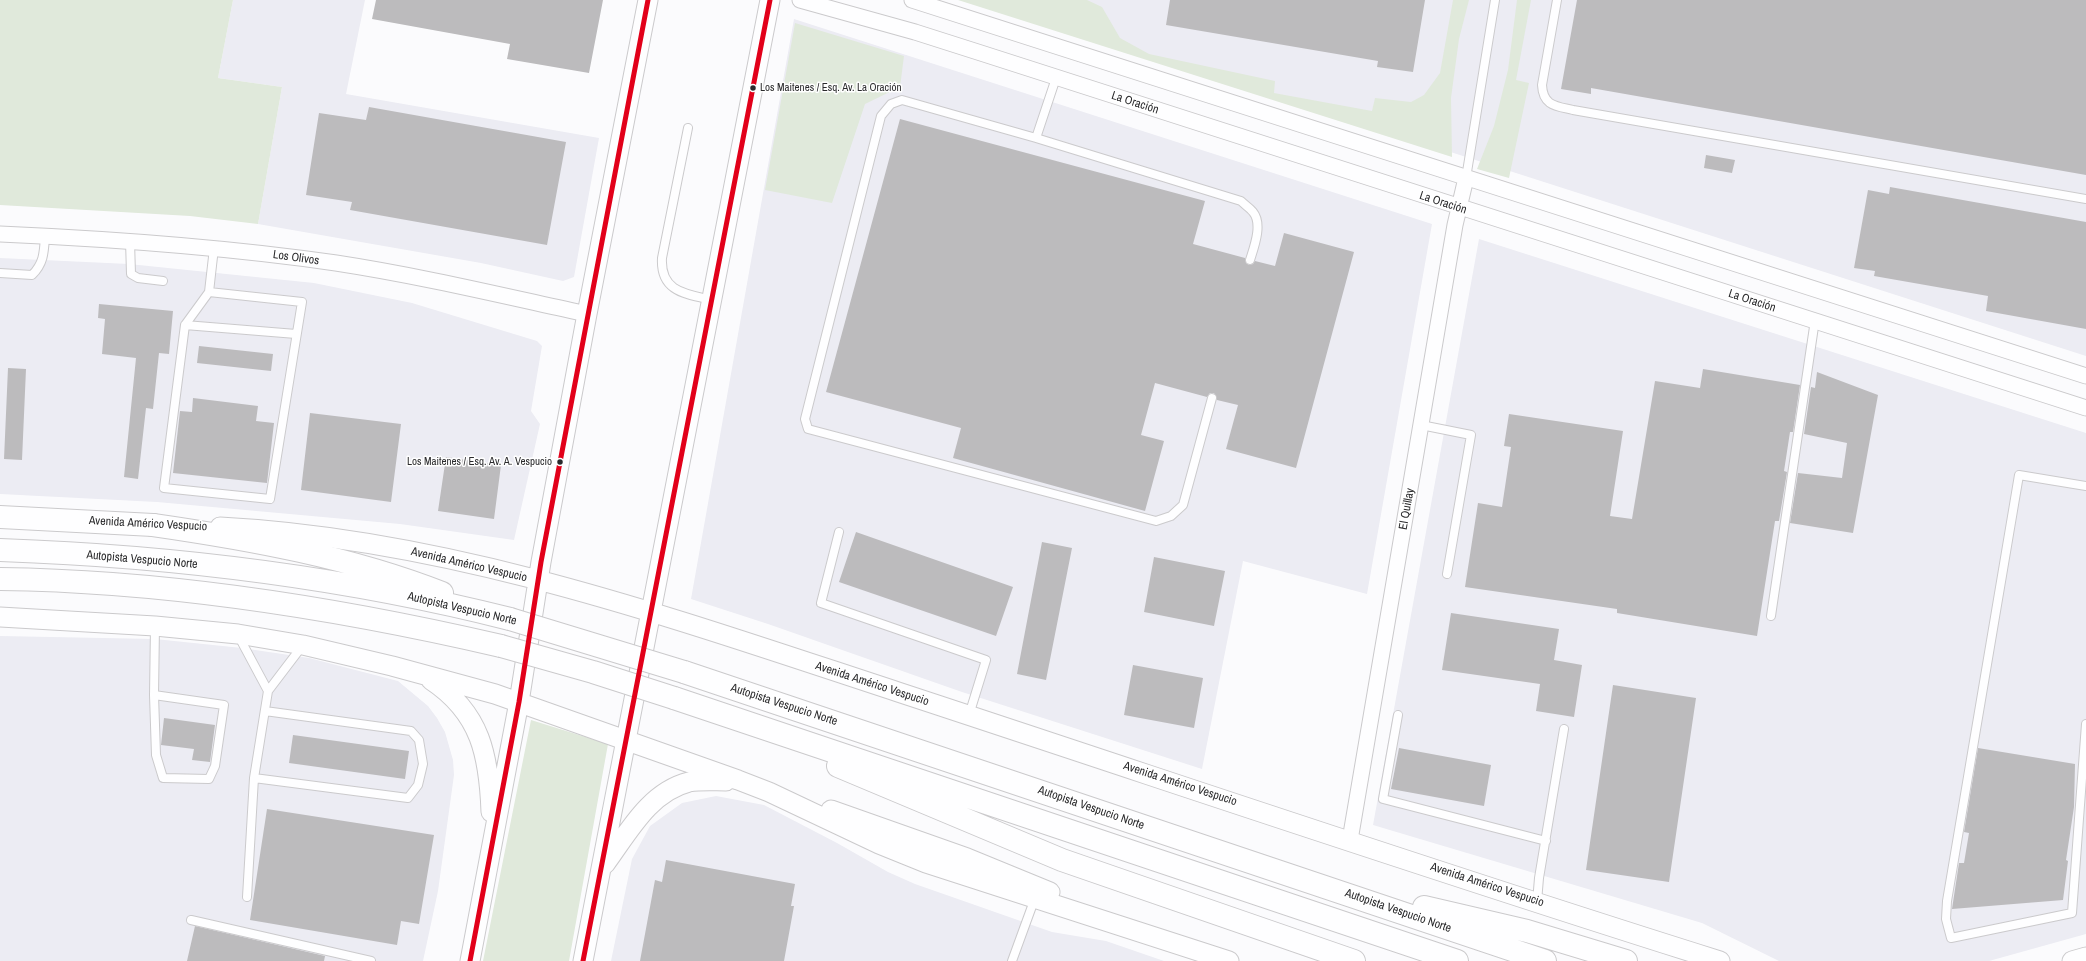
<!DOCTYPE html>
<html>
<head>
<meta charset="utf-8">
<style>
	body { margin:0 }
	canvas { display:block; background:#fbfbfd }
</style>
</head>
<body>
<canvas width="2086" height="961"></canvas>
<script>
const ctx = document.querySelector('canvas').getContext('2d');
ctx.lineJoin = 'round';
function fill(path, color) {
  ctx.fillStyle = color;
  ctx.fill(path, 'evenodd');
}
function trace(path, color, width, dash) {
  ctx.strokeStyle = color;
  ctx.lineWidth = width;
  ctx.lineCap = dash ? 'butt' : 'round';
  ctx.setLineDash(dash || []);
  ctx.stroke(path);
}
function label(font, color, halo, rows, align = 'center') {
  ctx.font = font + ' "Archivo Narrow",sans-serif';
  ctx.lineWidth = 3;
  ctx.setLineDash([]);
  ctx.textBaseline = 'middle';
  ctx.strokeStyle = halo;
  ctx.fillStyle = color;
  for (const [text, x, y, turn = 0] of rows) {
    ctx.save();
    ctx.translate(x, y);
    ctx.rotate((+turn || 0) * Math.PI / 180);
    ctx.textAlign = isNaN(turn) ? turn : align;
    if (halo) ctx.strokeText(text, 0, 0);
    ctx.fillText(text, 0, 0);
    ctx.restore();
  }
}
const built = new Path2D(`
	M 233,0 L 365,0 L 346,94 L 599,138 L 574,277 L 563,281 L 481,263 L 258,224 L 282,87 L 218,78 Z
	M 977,0 L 2086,0 L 2086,356 Z
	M 794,19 L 1432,224 L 1367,594 L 1243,561 L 1202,769 L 962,692 L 768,624 L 691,599 Z
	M 1479,239 L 2086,433 L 2086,934 L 1989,961 L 1779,961 L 1702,923 L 1373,825 Z
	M 0,258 L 129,264 L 314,283 L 412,303 L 537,341 L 542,346 L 531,411 L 540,424 L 514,540 L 400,524 L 157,502 L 0,494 Z
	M 0,636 L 155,639 L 242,648 L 309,658 L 398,681 L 428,706 L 437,718 L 445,732 L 453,760 L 454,775 L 438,891 L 423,961 L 0,961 Z
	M 716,796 L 764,805 L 837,843 L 888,872 L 915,884 L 1052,932 L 1106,941 L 1164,961 L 611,961 L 632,859 L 650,826 L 682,803 Z`);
const green = new Path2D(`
	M 0,0 L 233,0 L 218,78 L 282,87 L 258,224 L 190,216 L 0,205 Z
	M 958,0 L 1087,0 L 1102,7 L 1120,38 L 1149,54 L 1275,81 L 1274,93 L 1372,111 L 1375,98 L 1411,102 L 1424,95 L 1440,73 L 1453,0 L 1469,0 L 1459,39 L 1451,98 L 1452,157 Z
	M 1517,0 L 1531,0 L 1516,80 L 1529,83 L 1509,178 L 1477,169 L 1494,126 L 1508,70 Z
	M 795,23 L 904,56 L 900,87 L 865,104 L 832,203 L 765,190 Z
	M 531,720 L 608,744 L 569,961 L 483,961 Z`);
const building = new Path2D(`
	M 376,0 L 603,0 L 589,73 L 507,59 L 510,44 L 372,19 Z
	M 1170,0 L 1425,0 L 1413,72 L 1377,67 L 1378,61 L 1166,25 Z
	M 1577,0 L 2086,0 L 2086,175 L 1591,88 L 1591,94 L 1561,89 Z
	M 369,107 L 566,142 L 547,245 L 350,210 L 352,202 L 306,195 L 319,113 L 366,120 Z
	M 900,119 L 1205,201 L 1193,244 L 1245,258 L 1246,263 L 1249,265 L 1253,264 L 1255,261 L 1275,266 L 1284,233 L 1354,252 L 1296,468 L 1226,449 L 1238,405 L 1217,400 L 1214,393 L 1210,393 L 1207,397 L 1155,383 L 1141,435 L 1164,441 L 1145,511 L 953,458 L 961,428 L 826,392 Z
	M 1706,155 L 1735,160 L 1732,173 L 1704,168 Z
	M 1890,187 L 2086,222 L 2086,329 L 1986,311 L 1988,296 L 1874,276 L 1875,271 L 1854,268 L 1868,190 L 1889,194 Z
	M 99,304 L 173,311 L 169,354 L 159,353 L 153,409 L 146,408 L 138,479 L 124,477 L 136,358 L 102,354 L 105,319 L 98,318 Z
	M 199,346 L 273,354 L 271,371 L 197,363 Z
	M 8,368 L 26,369 L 22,460 L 4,459 Z
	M 1703,369 L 1800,385 L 1793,432 L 1790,432 L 1784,471 L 1787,472 L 1779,521 L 1775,521 L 1757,636 L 1617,613 L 1617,609 L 1465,587 L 1478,503 L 1502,507 L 1511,447 L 1504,446 L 1509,414 L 1623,431 L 1610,516 L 1632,519 L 1655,381 L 1700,388 Z
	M 1817,372 L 1878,395 L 1853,533 L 1790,523 L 1798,473 L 1842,478 L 1847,443 L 1804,434 L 1811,387 L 1815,388 Z
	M 193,398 L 258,406 L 256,421 L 274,423 L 267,483 L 173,473 L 180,411 L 192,412 Z
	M 310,413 L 401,424 L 391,502 L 301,490 Z
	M 446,457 L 501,465 L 494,519 L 438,511 Z
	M 856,532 L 1013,587 L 996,636 L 839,582 Z
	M 1042,542 L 1072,548 L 1046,680 L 1017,674 Z
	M 1154,557 L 1225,571 L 1214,626 L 1144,612 Z
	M 1451,613 L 1559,629 L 1554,660 L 1582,665 L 1574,717 L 1536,711 L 1540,684 L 1442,670 Z
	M 1133,665 L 1203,678 L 1194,728 L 1124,715 Z
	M 1613,685 L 1696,698 L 1669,882 L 1586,870 Z
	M 164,718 L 215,725 L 210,762 L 192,760 L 194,749 L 161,745 Z
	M 293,735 L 409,751 L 405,779 L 289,763 Z
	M 1399,748 L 1491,765 L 1484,806 L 1391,789 Z
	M 1978,748 L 2075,764 L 2074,807 L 2066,860 L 2068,861 L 2063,900 L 1952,909 L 1959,863 L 1964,863 L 1969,833 L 1964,832 Z
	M 267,809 L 434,835 L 419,924 L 401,921 L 397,945 L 250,920 Z
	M 666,860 L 795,884 L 791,906 L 794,906 L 784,961 L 640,961 L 655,880 L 662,882 Z
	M 195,926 L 325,956 L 324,961 L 187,961 Z`);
const service = new Path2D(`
	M 1557,0 L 1542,85 C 1543,106 1556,106 1573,110 L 2086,199
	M 1056,78 L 1036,138 L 902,100 L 891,104 L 881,116 L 805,419 L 808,429 L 1156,521 L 1171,516 L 1183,505 L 1212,398
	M 688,128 L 662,258 C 660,292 686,294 712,300
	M 1036,138 L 1241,201 C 1245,205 1250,208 1253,212 C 1263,224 1254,247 1250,260
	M 1466,178 L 1495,0
	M 130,241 L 131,274 L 138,278 L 163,281
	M 0,273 L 32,275 C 44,263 44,252 45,236
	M 209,292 L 302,302 L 270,499 L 164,488 L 185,325 L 209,292 L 214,248
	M 185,325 L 296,334
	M 1421,425 L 1471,435 L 1447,574
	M 2086,486 L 2019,475 L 1947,901 L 1946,919 L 1951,938 L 2072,913 L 2086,724
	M 839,532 L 821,603 L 986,660 L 969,715
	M 1771,616 L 1815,320
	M 238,635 L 268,691
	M 154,695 L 224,705 L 215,766 L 209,779 L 163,778 L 156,755 L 154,695 L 155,626
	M 1398,715 L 1383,799 L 1546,841
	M 254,778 L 408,798 L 418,785 L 423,764 L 419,740 L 411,731 L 265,711
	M 247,897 L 254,778 L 268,691 L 303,645
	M 1537,902 L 1539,878 L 1564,729
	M 191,920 L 371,961
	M 1012,961 L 1035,898`);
const minor = new Path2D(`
	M 800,0 L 915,32 L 984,54 L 2086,408
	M 912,0 L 2086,376
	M 0,234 C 113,239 225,247 336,263 C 421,276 504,296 587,314
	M 1350,840 L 1455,225 L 1466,178`);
const tertiary = new Path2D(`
	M 220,527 C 454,539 678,620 898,692 C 1172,782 1445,875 1720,961
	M 0,617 L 155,626 L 238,634 L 303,645 L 392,666 L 495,694 L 738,780 L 769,792 L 879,844 L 926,863 L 1229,961
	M 431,680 C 481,713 489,756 491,812
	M 831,810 L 967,858 L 1050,892
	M 605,864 C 628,833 649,792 689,782 C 701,780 714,781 726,781
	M 470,961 L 519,702 L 541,562 L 587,314 L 648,0
	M 583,961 L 770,0
	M 2072,961 L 2086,957`);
const secondary = new Path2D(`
	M 0,517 L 153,525`);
const motorway = new Path2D(`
	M 153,525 C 250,539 350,557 442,593
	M 0,550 C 171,556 344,577 510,619
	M 0,579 C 169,581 337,608 501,646
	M 684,672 L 1545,961
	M 674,698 L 1457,961
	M 838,766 L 1062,860 L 1354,961
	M 1424,907 L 1527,931 L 1626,961`);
const motorwayBridge = new Path2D(`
	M 510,619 L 684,672
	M 501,646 L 593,672 L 674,698`);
const bus1 = new Path2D(`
	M 470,961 L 519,702 L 541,562 L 648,0
	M 583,961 L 770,0`);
const markers = [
	[753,88,3.5,"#2a2a2c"],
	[560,462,3.5,"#2a2a2c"]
];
const busNames = [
	["Los Maitenes / Esq. Av. La Oración",760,88],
	["Los Maitenes / Esq. Av. A. Vespucio",552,462,"right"]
];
const streetNames = [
	["La Oración",1135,103,18],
	["La Oración",1443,203,18],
	["Los Olivos",296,258,8],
	["La Oración",1752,301,18],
	["El Quillay",1407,509,-80],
	["Avenida Américo Vespucio",148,524,3],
	["Autopista Vespucio Norte",142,560,5],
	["Avenida Américo Vespucio",469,565,13],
	["Autopista Vespucio Norte",462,609,13],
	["Avenida Américo Vespucio",872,684,18],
	["Autopista Vespucio Norte",784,705,18],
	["Avenida Américo Vespucio",1180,784,18],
	["Autopista Vespucio Norte",1091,808,19],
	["Avenida Américo Vespucio",1487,885,18],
	["Autopista Vespucio Norte",1398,911,19]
];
fill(built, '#ececf3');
fill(green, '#e0e9db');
fill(building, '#bcbbbd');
trace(service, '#cbcacc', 10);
trace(minor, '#cbcacc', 17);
trace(tertiary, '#cbcacc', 21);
trace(secondary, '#cbcacc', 24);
trace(motorway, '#cbcacc', 24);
trace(service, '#fefeff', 8);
trace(minor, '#fefeff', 15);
trace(tertiary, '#fefeff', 19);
trace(secondary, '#fefeff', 22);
trace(motorway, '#fefeff', 22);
trace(motorwayBridge, '#cbcacc', 24, []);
trace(motorwayBridge, '#fefeff', 22);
trace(bus1, '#e2001a', 5);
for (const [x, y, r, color] of markers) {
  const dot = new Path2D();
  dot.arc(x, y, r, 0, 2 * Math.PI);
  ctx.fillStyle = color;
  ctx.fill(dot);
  trace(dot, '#fff', 1.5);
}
label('11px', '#2a2a2c', '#fff', busNames, 'left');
label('12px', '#2a2a2c', '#fff', streetNames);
</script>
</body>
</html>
